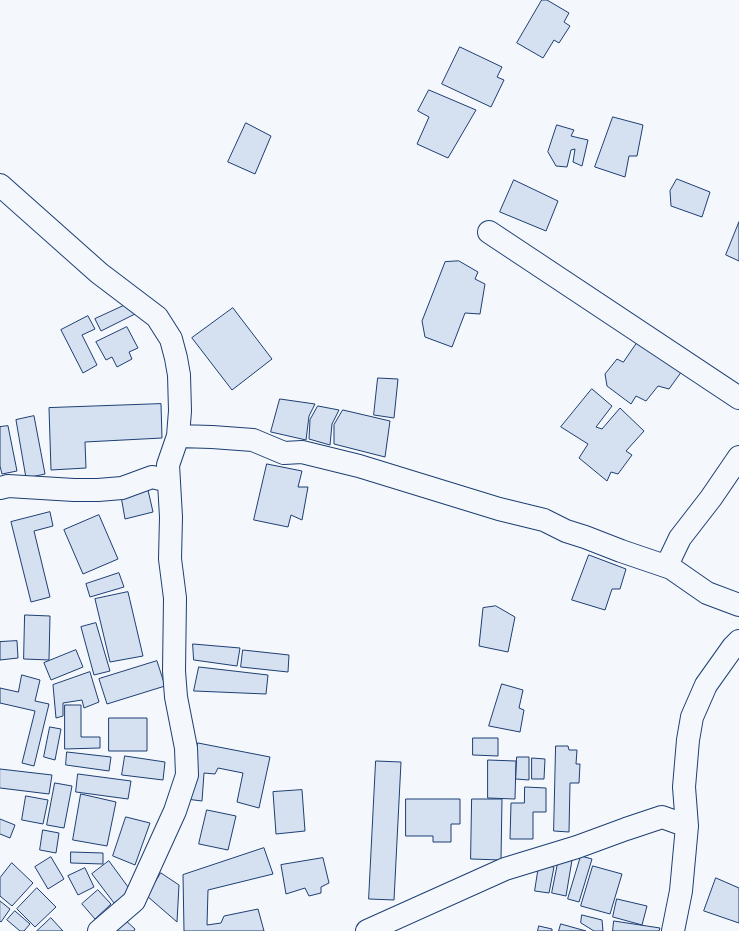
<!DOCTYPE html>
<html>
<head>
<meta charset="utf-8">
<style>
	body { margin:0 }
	canvas { display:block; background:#f4f7fb }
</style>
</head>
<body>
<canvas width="739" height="931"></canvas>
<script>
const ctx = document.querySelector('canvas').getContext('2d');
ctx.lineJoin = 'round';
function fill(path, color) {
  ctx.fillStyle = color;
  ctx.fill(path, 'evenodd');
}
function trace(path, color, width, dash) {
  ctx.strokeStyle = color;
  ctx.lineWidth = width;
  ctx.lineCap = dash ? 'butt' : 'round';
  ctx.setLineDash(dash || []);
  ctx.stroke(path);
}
const building = new Path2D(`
	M 542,0 L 547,0 L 569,13 L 564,22 L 570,26 L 559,43 L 554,40 L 543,58 L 517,43 Z
	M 460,47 L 502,67 L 497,77 L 504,80 L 491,107 L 442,84 Z
	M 429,90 L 476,110 L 448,158 L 417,144 L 429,117 L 418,111 Z
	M 613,117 L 643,125 L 637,156 L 629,156 L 625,177 L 595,167 Z
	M 246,123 L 271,136 L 255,174 L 228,162 Z
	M 557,125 L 574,130 L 571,136 L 588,140 L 582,166 L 573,162 L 575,149 L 571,150 L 567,167 L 556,166 L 548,152 Z
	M 677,179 L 710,192 L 702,217 L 671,206 L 670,191 Z
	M 514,180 L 558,201 L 546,231 L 500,212 Z
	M 739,222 L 739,261 L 726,255 Z
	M 459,261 L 478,272 L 475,279 L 485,284 L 480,314 L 465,313 L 452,347 L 425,337 L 422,321 L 445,262 Z
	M 132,302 L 137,313 L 101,331 L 95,319 Z
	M 233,308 L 272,359 L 232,390 L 192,338 Z
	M 88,316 L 95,329 L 82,335 L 97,365 L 83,373 L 61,330 Z
	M 127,327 L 138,348 L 129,352 L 132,359 L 117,367 L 112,357 L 106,360 L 96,342 Z
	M 639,340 L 682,371 L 669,389 L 658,386 L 646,401 L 636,396 L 631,404 L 607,386 L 605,374 L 617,359 L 623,362 Z
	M 378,378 L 398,379 L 394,418 L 374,415 Z
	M 592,389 L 612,406 L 596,427 L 602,429 L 620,408 L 644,431 L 626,451 L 632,455 L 618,474 L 611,472 L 607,481 L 579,458 L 588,444 L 561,427 Z
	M 280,399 L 315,404 L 309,416 L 306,440 L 271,432 Z
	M 161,404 L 162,438 L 85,442 L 86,468 L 51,470 L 49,408 Z
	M 318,406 L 339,410 L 332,424 L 330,445 L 309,439 L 310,420 Z
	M 343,410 L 390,421 L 385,457 L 334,444 L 334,425 Z
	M 34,416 L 45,474 L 26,478 L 16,420 Z
	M 8,426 L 17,471 L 2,474 L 0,466 L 0,427 Z
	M 267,464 L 302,471 L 298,487 L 308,487 L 302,520 L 291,515 L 288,527 L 254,520 Z
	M 148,490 L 153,512 L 125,519 L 121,496 Z
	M 50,512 L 53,526 L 34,531 L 50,597 L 31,602 L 11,522 Z
	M 99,515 L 118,559 L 83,574 L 64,530 Z
	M 589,555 L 626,569 L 620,589 L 612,589 L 605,610 L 572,600 Z
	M 119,573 L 124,587 L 90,597 L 86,584 Z
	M 128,592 L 143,656 L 110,662 L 95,599 Z
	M 496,606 L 515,617 L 508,652 L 479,646 L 483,608 Z
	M 25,615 L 50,616 L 49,660 L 24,659 Z
	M 96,623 L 110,671 L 94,675 L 81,627 Z
	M 17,641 L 18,658 L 0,660 L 0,642 Z
	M 193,644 L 240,648 L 237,666 L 194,660 Z
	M 76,650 L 83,667 L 51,680 L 44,663 Z
	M 243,650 L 289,655 L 288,672 L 241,667 Z
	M 157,661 L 165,686 L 107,704 L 99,679 Z
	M 199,667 L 268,675 L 266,694 L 194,691 Z
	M 90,672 L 99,702 L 84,708 L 82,700 L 63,703 L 63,716 L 56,718 L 53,685 Z
	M 22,675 L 40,680 L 35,701 L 49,704 L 34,766 L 22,763 L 35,711 L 0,703 L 0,688 L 18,692 Z
	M 502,684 L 523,690 L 519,708 L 524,710 L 520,732 L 489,726 Z
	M 65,705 L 81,705 L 81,737 L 100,737 L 100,748 L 65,749 Z
	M 109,718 L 147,718 L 147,751 L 109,751 Z
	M 50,727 L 61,729 L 55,760 L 44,757 Z
	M 473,738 L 498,738 L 498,756 L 473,755 Z
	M 198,743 L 270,757 L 259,808 L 237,802 L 243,773 L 218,768 L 215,774 L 204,773 L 202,801 L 186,799 Z
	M 556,746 L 568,746 L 569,750 L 577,750 L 576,764 L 580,764 L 579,783 L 570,783 L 569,832 L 554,831 Z
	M 67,752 L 111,757 L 109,771 L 66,765 Z
	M 125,756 L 165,762 L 163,780 L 122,775 Z
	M 517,757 L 529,757 L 529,780 L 516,779 Z
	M 532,758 L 545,759 L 544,779 L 532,779 Z
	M 488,760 L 516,761 L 515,799 L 488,798 Z
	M 376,761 L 401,762 L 394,900 L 369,899 Z
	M 0,769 L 52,775 L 49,794 L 0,788 Z
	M 78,774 L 131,781 L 128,799 L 76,792 Z
	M 55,783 L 72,786 L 64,828 L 47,825 Z
	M 525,787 L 546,788 L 546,812 L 533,812 L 533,839 L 510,839 L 511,803 L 524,803 Z
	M 302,790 L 305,831 L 276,834 L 273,792 Z
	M 81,794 L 116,802 L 107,846 L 73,840 Z
	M 26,796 L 48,800 L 43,824 L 22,820 Z
	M 406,799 L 460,799 L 460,824 L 451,824 L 451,842 L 433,842 L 433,836 L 406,836 Z
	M 472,799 L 502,799 L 501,860 L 471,859 Z
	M 207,810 L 236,816 L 228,850 L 199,844 Z
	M 126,817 L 150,823 L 135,865 L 113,856 Z
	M 0,819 L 15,825 L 10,838 L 0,834 Z
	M 43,830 L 59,833 L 56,853 L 40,850 Z
	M 264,848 L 273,874 L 208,890 L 207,925 L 221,923 L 224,916 L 258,909 L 264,931 L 184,931 L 183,875 Z
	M 71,852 L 103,853 L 103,864 L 71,863 Z
	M 581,856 L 592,859 L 579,902 L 568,899 Z
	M 51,857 L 64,879 L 48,889 L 35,867 Z
	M 323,858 L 329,883 L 321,887 L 321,893 L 309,896 L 305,888 L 286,894 L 281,865 Z
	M 559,858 L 572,860 L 566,896 L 552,893 Z
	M 109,861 L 131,891 L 114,903 L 92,874 Z
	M 12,863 L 33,883 L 12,906 L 0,896 L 0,878 Z
	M 539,865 L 554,867 L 549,893 L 535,891 Z
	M 593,866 L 622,874 L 610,914 L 581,906 Z
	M 85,868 L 94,887 L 78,895 L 68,876 Z
	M 161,873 L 179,885 L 177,922 L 147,896 Z
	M 716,878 L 739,888 L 739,923 L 704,911 Z
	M 37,888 L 56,907 L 35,927 L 17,909 Z
	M 98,890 L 111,904 L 95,919 L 82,904 Z
	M 617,899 L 647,906 L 642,925 L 613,917 Z
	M 0,901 L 10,909 L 1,922 L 0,921 Z
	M 15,911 L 30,924 L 24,931 L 20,931 L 7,920 Z
	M 582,915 L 602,920 L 603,931 L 594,931 L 581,923 Z
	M 51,918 L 63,931 L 37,931 Z
	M 124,919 L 135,929 L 134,931 L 112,931 Z
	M 614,921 L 660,928 L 659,931 L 613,931 Z
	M 561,924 L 586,931 L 559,931 Z
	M 539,926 L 552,929 L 552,931 L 538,931 Z`);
const minor = new Path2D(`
	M 0,185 L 99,273 L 157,317 L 171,339 L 176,358 L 179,375 L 180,411 L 178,436 L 212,437 L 253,440 L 284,453 L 302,452 L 359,466 L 499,509 L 544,520 L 566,531 L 585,537 L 621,551 L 671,568 L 707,593 L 739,605
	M 489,232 L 739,398
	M 0,488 L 8,486 L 74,490 L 98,490 L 122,488 L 152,477 L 169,481
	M 671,568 L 668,563 L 680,538 L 711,498 L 739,457
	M 99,931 L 134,901 L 175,811 L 187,775 L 186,748 L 176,697 L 174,671 L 175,598 L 170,559 L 171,517 L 168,465 L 178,436
	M 367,931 L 505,869 L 577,847 L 626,829 L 662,817 L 687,826
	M 673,931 L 681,891 L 687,826 L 684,787 L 688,740 L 692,717 L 706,685 L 733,647 L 739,641`);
fill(building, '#d5e0f0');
trace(building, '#1d3f73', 1);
trace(minor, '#1d3f73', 24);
trace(minor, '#f4f7fb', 22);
</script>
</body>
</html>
